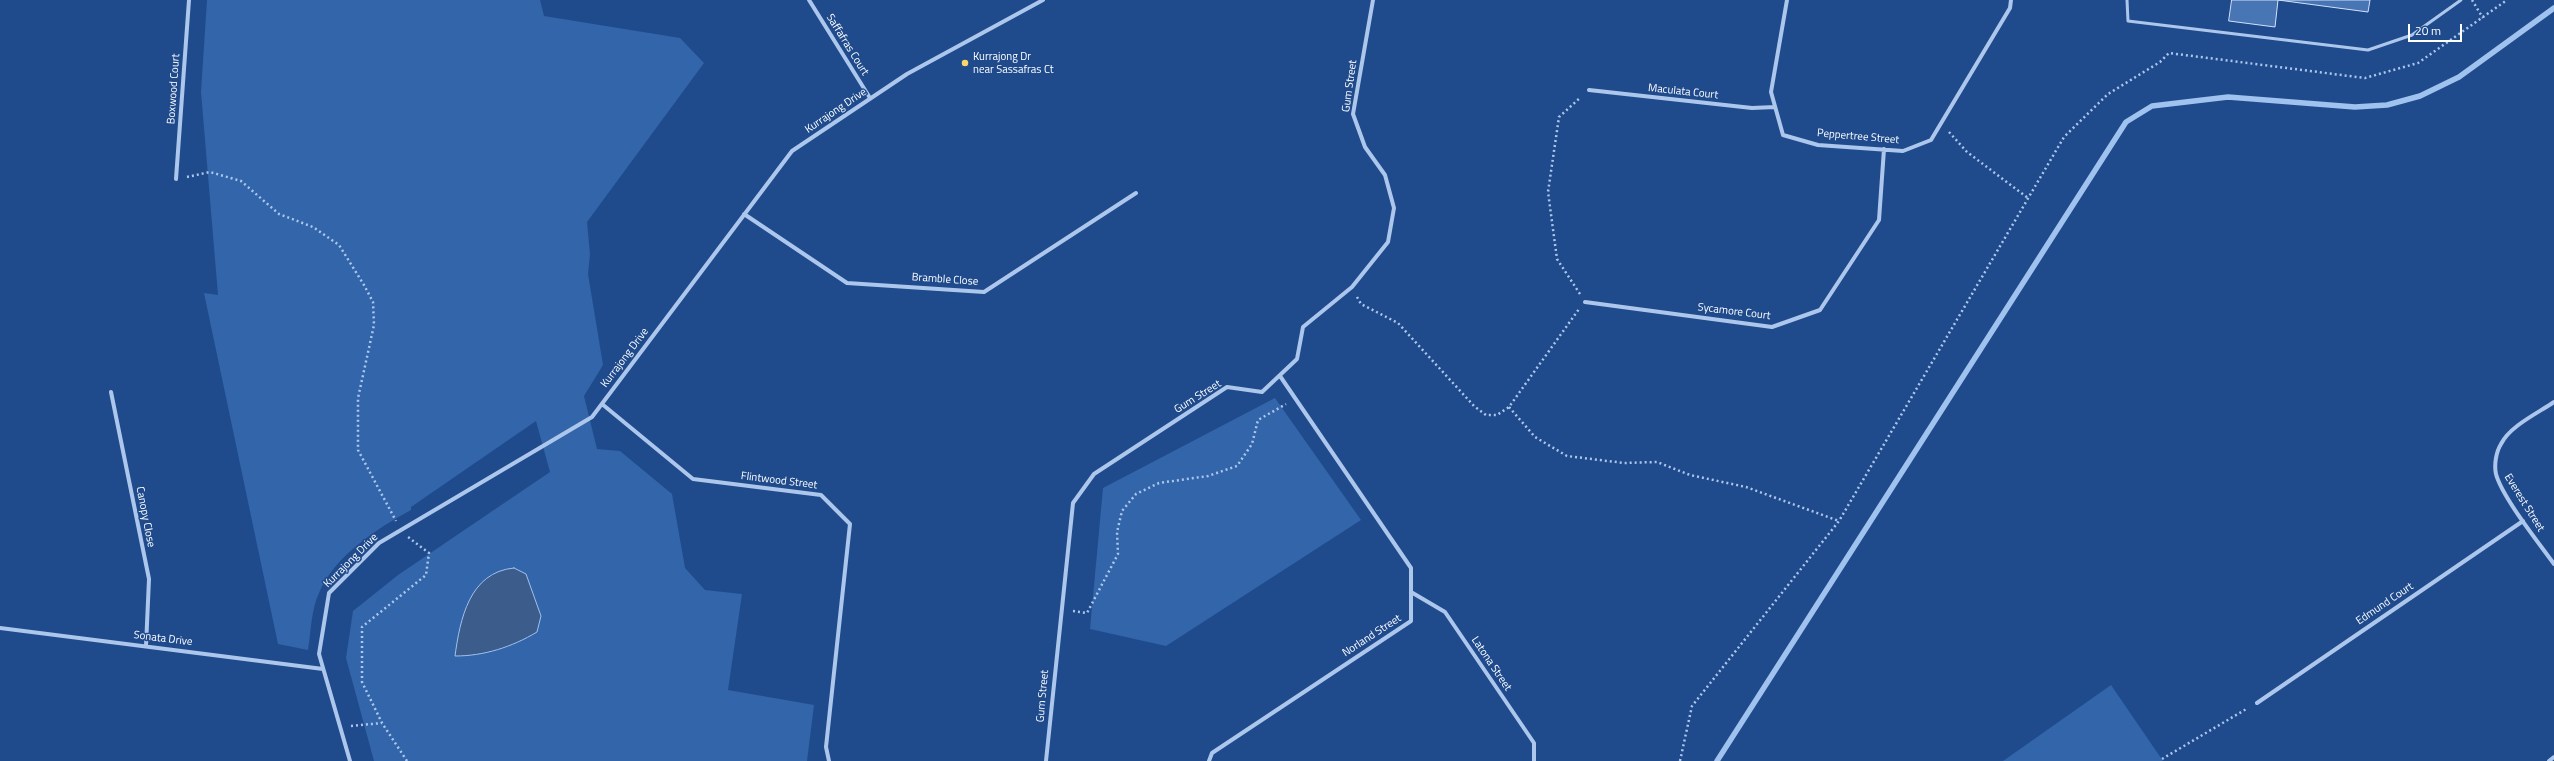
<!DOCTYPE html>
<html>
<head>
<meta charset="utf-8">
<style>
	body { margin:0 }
	#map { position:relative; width:2554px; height:761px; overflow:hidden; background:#1f4b8d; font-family:"Titillium Web",sans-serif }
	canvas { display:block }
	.scale { position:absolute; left:2408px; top:24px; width:54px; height:18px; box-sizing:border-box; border:2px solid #fff; border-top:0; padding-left:5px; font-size:12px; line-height:14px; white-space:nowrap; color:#fff; -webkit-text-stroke:3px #1f4b8d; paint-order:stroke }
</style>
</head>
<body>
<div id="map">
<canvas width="2554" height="761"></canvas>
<div class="scale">20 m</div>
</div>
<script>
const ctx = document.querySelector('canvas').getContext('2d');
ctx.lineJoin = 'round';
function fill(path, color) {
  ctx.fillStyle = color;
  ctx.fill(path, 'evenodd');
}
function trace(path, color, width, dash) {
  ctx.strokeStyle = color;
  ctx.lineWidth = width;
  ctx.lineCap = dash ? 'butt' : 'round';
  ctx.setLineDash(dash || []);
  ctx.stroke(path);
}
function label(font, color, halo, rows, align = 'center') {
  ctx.font = font + ' "Titillium Web",sans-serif';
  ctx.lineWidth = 3;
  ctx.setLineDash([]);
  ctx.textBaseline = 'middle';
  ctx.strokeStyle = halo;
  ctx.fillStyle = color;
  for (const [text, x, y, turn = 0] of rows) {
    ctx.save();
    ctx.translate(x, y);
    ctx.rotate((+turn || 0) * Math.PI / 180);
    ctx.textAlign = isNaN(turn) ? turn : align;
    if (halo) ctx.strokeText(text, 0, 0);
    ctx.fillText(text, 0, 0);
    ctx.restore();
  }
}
const green = new Path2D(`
	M 207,0 L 540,0 L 544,16 L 680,38 L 704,63 L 587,222 L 590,254 L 588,274 L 603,365 L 584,396 L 597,449 L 620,451 L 672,494 L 685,568 L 705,590 L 742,594 L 728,690 L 814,705 L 807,761 L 374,761 L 346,658 L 353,611 L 398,575 L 550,472 L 536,421 L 411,507 L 411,510 C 378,528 334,556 319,593 C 311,610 311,632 308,650 L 278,644 L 204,293 L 218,295 L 201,92 Z
	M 1275,398 L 1361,520 L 1166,646 L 1090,629 L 1103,488 Z
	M 2111,685 L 2163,761 L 2003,761 Z`);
const water = new Path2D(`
	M 514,568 L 526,574 L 541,616 L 537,632 C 512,647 484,656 455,656 C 460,620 469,572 514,568 Z`);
const stream = new Path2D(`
	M 1717,761 L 2126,122 L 2152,106 L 2228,97 L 2355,107 L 2387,105 L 2420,96 L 2459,77 L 2554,8`);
const building = new Path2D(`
	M 2232,0 L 2370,0 L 2368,12 L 2278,0 L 2275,27 L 2229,21 Z`);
const path = new Path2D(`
	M 2472,0 L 2483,18
	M 1949,132 L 1967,152 L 2028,198
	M 187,177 L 210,172 L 241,181 L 279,214 L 313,227 L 339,245 L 364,285 L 373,302 L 374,325 L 358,398 L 358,450 L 396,521
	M 1580,294 L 1557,259 L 1548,192 L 1559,117 L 1581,97
	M 1357,297 L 1361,304 L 1398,323 L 1474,406 L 1486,415 L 1497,415 L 1509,407 L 1579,309
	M 1509,407 L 1535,437 L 1567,456 L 1624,463 L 1657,462 L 1690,475 L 1746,487 L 1839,521
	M 1073,611 L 1087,613 L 1118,554 L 1117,532 L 1122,511 L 1136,494 L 1159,483 L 1208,476 L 1237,466 L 1252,444 L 1258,420 L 1286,404
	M 351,726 L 382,723
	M 2162,759 L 2248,708
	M 407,761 L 382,723 L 362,682 L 362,627 L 426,575 L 429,553 L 408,537
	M 1680,761 L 1692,706 L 1839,521 L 2064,137 L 2108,94 L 2160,62 L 2169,53 L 2365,78 L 2418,63 L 2507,0`);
const service = new Path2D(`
	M 2127,0 L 2128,21 L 2368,50 L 2412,35 L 2461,0`);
const minor = new Path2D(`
	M 809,0 L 870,98
	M 1787,0 L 1771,92 L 1783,135 L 1818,145 L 1903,151 L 1931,140 L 2010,8 L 2011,0
	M 1589,90 L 1752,108 L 1775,107
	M 176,179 L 189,0
	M 744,214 L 847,283 L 984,292 L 1136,193
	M 1585,302 L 1772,327 L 1820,310 L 1879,220 L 1884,149
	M 111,392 L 149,579 L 146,646
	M 2554,402 C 2538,413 2510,426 2501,444 C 2496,452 2494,465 2496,474 C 2502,497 2539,543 2554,564
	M 602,404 L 693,479 L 821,495 L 850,524 L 826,747 L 829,761
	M 1411,592 L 1445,612 L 1534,743 L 1534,761
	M 0,628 L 323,669
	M 2257,703 L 2523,521
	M 350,761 L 319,654 L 329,593 L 379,543 L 592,417 L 792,151 L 907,74 L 1043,0
	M 1046,761 L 1073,503 L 1094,474 L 1227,387 L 1262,392 L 1297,359 L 1303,327 L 1352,287 L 1388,242 L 1394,208 L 1385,175 L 1365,147 L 1353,114 L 1373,0
	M 1209,761 L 1212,753 L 1411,621 L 1411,568 L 1280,376
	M 2549,761 L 2554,757`);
const markers = [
	[965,63,4,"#fad66d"]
];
const streetNames = [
	["Saffafras Court",847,45,58],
	["Gum Street",1350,86,-82],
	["Boxwood Court",174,89,-86],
	["Maculata Court",1683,92,6],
	["Kurrajong Drive",836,111,-34],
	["Peppertree Street",1858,137,5],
	["Bramble Close",945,280,4],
	["Sycamore Court",1734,312,7],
	["Kurrajong Drive",625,358,-53],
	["Gum Street",1198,397,-32],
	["Flintwood Street",779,481,7],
	["Everest Street",2524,503,58],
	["Canopy Close",145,517,79],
	["Kurrajong Drive",351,561,-45],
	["Edmund Court",2385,604,-34],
	["Norland Street",1372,636,-33],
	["Sonata Drive",163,639,7],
	["Latona Street",1491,664,56],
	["Gum Street",1043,696,-85]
];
const poiNames = [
	["Kurrajong Dr",973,57],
	["near Sassafras Ct",973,70]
];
fill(green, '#3365aa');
fill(water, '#3c5c8c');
trace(water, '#a0c2ee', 1);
trace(stream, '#a0c2ee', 5.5);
fill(building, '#4875b4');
trace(building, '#d2e2f9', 1);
trace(path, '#adc7ec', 2.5, [2, 3]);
trace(service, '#adc7ec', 3);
trace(minor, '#adc7ec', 4);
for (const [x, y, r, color] of markers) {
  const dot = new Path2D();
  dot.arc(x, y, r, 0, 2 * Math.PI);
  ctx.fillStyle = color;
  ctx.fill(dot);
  trace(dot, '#1f4b8d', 1.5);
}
label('11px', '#fff', '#1f4b8d', streetNames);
label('11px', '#fff', '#1f4b8d', poiNames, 'left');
</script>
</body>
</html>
